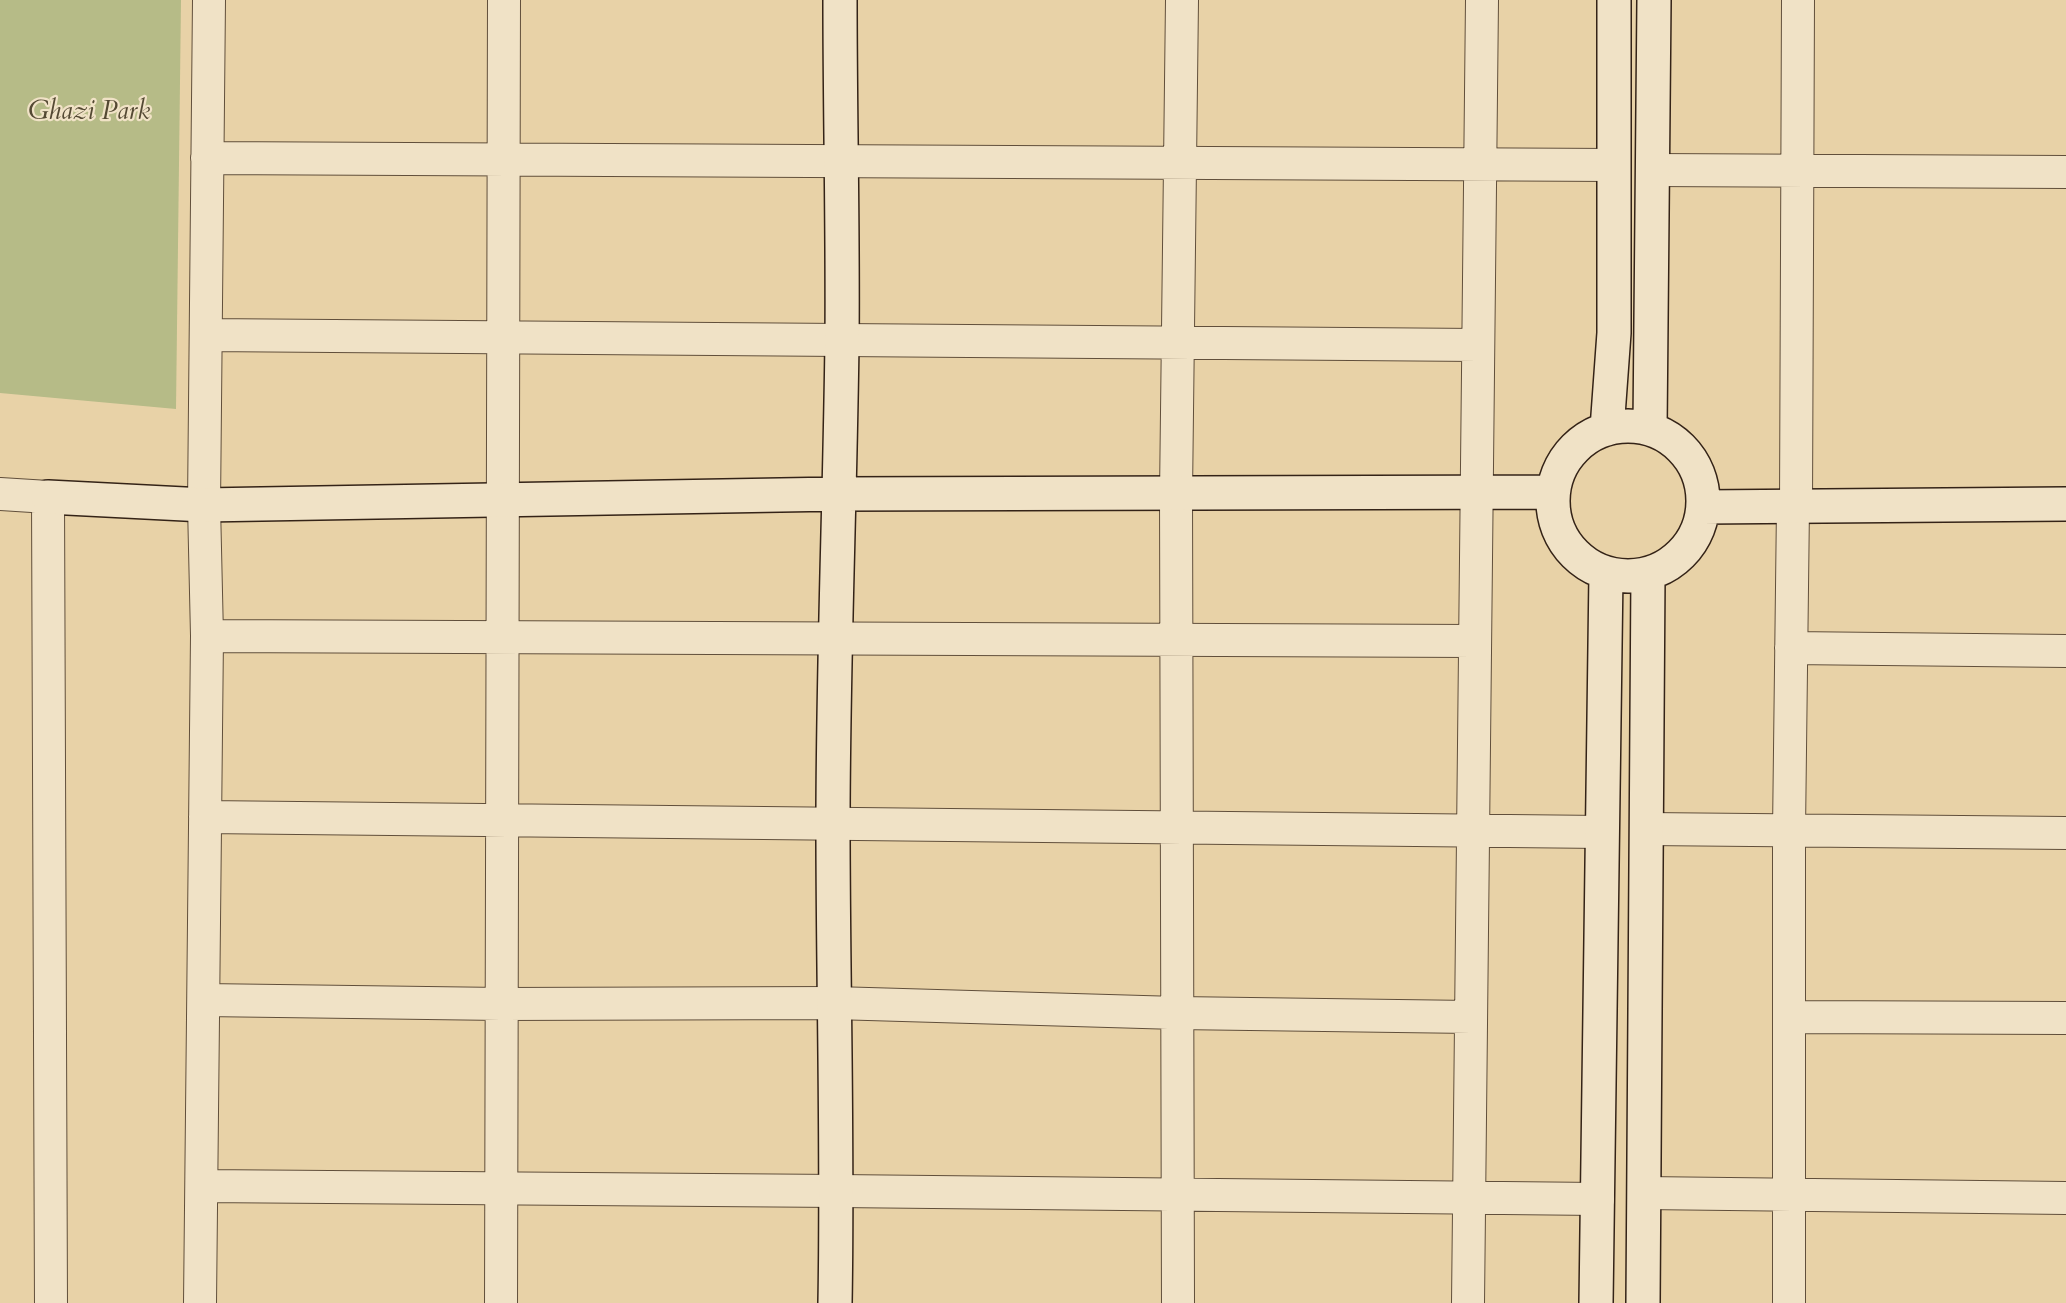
<!DOCTYPE html>
<html>
<head>
<meta charset="utf-8">
<style>
	body { margin:0 }
	canvas { display:block; background:#e8d2a7 }
</style>
</head>
<body>
<canvas width="2066" height="1303"></canvas>
<script>
const ctx = document.querySelector('canvas').getContext('2d');
ctx.lineJoin = 'round';
function fill(path, color) {
  ctx.fillStyle = color;
  ctx.fill(path, 'evenodd');
}
function trace(path, color, width, dash) {
  ctx.strokeStyle = color;
  ctx.lineWidth = width;
  ctx.lineCap = dash ? 'butt' : 'round';
  ctx.setLineDash(dash || []);
  ctx.stroke(path);
}
function label(font, color, halo, rows, align = 'center') {
  ctx.font = font + ' Cardo,serif';
  ctx.lineWidth = 4.5;
  ctx.setLineDash([]);
  ctx.textBaseline = 'middle';
  ctx.strokeStyle = halo;
  ctx.fillStyle = color;
  for (const [text, x, y, turn = 0] of rows) {
    ctx.save();
    ctx.translate(x, y);
    ctx.rotate((+turn || 0) * Math.PI / 180);
    ctx.textAlign = isNaN(turn) ? turn : align;
    if (halo) ctx.strokeText(text, 0, 0);
    ctx.fillText(text, 0, 0);
    ctx.restore();
  }
}
const green = new Path2D(`
	M 0,0 L 181,0 L 176,409 L 0,393 Z`);
const street = new Path2D(`
	M 207,158 L 1614,165
	M 1652,170 L 2066,172
	M 206,335 L 1478,345
	M 0,494 L 48,497 L 51,1303
	M 1796,506 L 1798,0
	M 207,636 L 1475,641
	M 1791,648 L 2066,651
	M 205,817 L 1602,832
	M 1647,829 L 2066,833
	M 204,1000 L 501,1004 L 834,1003 L 1177,1013 L 1471,1017
	M 1789,1017 L 2066,1018
	M 202,1186 L 838,1191 L 1598,1199
	M 1644,1193 L 2066,1198
	M 200,1303 L 207,636 L 204,505 L 209,0
	M 501,1303 L 504,0
	M 1178,1303 L 1176,494 L 1182,0
	M 1468,1303 L 1482,0
	M 1789,1303 L 1789,831 L 1793,506`);
const secondary = new Path2D(`
	M1553 501a75 75 0 1 1 150 0a75 75 0 1 1-150 0Z
	M 1650,428 L 1654,0
	M 1607,429 L 1614,333 L 1614,0
	M 48,497 L 204,505 L 838,494 L 1552,492
	M 1703,507 L 2066,504
	M 835,1303 C 838,1144 833,984 833,825 C 833,663 840,502 842,341 C 843,227 840,113 840,0
	M 1596,1303 L 1606,573
	M 1643,1303 L 1648,574`);
const parkNames = [
	["Ghazi Park",89,113]
];
fill(green, '#b6bb87');
trace(street, '#614f3b', 34);
trace(secondary, '#342317', 36);
trace(street, '#f0e2c6', 32);
trace(secondary, '#f0e2c6', 33);
label('italic 26px', '#544933', '#f0e2c6', parkNames);
</script>
</body>
</html>
